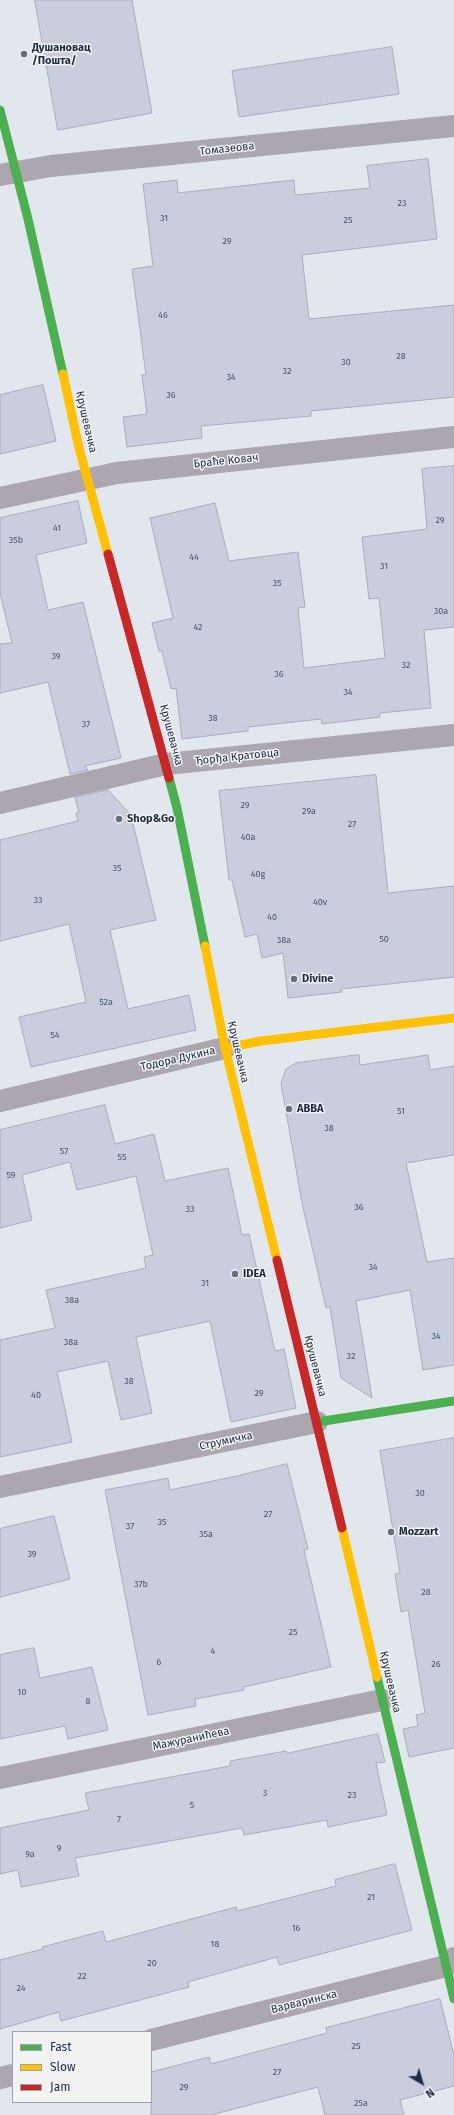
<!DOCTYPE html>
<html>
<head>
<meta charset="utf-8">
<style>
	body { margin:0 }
	#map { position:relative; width:454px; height:2115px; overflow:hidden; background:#e2e7ee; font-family:"Fira Sans",sans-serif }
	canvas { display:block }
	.legend { position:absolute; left:12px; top:2031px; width:140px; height:72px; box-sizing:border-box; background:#f2f2f2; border:1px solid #9da3ad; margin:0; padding:5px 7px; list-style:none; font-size:12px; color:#1d2d46 }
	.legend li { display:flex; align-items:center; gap:8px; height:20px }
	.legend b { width:20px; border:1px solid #9da3ad }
	.north { position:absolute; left:402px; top:2063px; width:40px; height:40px; -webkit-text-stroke:3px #f2f2f2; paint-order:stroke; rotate:142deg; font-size:11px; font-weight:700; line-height:16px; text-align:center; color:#1d2d46 }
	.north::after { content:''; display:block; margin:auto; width:14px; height:18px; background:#1d2d46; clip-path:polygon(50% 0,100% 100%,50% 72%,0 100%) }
</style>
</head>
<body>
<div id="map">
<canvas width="454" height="2115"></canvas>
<ul class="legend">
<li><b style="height:5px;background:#4caf50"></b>Fast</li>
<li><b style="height:5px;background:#ffc107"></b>Slow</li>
<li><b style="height:5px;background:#c62828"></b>Jam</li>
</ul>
<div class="north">N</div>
</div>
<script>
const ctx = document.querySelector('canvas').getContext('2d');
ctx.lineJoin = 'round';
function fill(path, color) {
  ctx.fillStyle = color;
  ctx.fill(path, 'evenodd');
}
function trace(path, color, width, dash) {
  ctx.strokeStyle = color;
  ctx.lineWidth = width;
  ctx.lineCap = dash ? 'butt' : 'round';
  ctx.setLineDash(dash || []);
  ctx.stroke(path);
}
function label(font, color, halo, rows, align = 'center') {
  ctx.font = font + ' "Fira Sans",sans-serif';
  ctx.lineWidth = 3;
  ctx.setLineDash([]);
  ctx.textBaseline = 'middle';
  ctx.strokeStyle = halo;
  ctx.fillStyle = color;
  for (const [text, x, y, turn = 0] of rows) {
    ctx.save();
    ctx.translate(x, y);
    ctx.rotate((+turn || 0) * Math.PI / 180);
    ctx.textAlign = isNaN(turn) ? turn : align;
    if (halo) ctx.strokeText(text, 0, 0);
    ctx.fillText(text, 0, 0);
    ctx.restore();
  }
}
const building = new Path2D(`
	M 35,0 L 132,0 L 152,113 L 58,130 Z
	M 392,47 L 399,94 L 239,117 L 232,71 Z
	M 428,159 L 437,239 L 302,255 L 309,319 L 454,305 L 454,397 L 311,411 L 311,416 L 201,426 L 202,438 L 127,447 L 123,417 L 147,414 L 142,375 L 146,375 L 132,269 L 153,266 L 143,184 L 177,180 L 178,193 L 294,180 L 295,195 L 370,188 L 367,166 Z
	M 43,385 L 56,441 L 0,454 L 0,395 Z
	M 454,466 L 454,627 L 424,630 L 431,708 L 380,713 L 380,717 L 322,724 L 321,719 L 248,727 L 248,731 L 182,739 L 176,688 L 171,689 L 162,651 L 159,651 L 152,623 L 173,618 L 150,518 L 215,503 L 229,561 L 298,552 L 305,607 L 298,608 L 304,668 L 385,658 L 379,598 L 369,599 L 362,537 L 427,529 L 422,469 Z
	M 78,501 L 87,543 L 36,555 L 48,610 L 83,602 L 121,758 L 85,766 L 88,770 L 70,774 L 48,682 L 0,693 L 0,644 L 12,643 L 0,593 L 0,518 Z
	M 376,775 L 388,893 L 454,886 L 454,977 L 341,989 L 342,992 L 288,998 L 283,953 L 262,958 L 257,934 L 245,937 L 232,880 L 229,880 L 219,791 Z
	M 108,790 L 131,815 L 156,920 L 110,930 L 128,1009 L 189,995 L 196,1030 L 31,1067 L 19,1017 L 86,1002 L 69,924 L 0,941 L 0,840 L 78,821 L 76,813 L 79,813 L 75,798 Z
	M 359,1055 L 360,1065 L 428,1055 L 430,1070 L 454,1066 L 454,1155 L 406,1163 L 427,1262 L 454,1258 L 454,1365 L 423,1370 L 410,1290 L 356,1301 L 372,1398 L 341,1378 L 330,1307 L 326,1308 L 302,1203 L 281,1083 L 286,1069 L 296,1063 Z
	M 105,1105 L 115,1144 L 154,1134 L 165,1181 L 228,1168 L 242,1235 L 249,1234 L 275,1351 L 284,1349 L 296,1408 L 231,1422 L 210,1321 L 136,1337 L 152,1413 L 121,1420 L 108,1361 L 57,1372 L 72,1442 L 0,1457 L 0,1340 L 55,1328 L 46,1290 L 146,1268 L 144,1257 L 153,1255 L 136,1176 L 77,1190 L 70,1162 L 22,1175 L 32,1220 L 0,1228 L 0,1130 Z
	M 454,1438 L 454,1748 L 409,1757 L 403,1729 L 418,1726 L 416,1715 L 425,1713 L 408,1610 L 401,1612 L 395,1574 L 400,1573 L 380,1451 Z
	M 287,1464 L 308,1549 L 304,1550 L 331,1667 L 244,1687 L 244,1690 L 195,1699 L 196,1706 L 148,1715 L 105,1490 L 168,1478 L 170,1490 L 237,1476 Z
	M 54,1516 L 70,1579 L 0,1597 L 0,1529 Z
	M 34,1648 L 40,1678 L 92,1667 L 108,1730 L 68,1739 L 65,1726 L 0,1739 L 0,1655 Z
	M 378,1734 L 385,1762 L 376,1763 L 387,1815 L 328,1827 L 327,1820 L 244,1835 L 242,1828 L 75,1858 L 79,1876 L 21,1887 L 18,1870 L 0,1874 L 0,1828 L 89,1810 L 85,1793 L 230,1766 L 230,1761 L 286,1751 L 287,1753 Z
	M 395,1864 L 412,1930 L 279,1965 L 277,1957 L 188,1982 L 189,1987 L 61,2021 L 59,2012 L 0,2029 L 0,1960 L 43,1949 L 42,1947 L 103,1931 L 106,1942 L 236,1907 L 237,1911 L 336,1886 L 335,1880 Z
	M 440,1999 L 454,2055 L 454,2086 L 400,2100 L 404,2115 L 325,2115 L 318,2087 L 211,2115 L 151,2115 L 151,2072 L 209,2057 L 211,2064 L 327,2033 L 326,2028 Z`);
const street = new Path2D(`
	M 0,175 L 51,166 L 454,126
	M 0,498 L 117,473 L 454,437
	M 0,803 L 166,764 L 454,735
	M 0,1101 L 225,1048
	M 0,1487 L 317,1422
	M 0,1778 L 382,1700
	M 151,2040 L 446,1966 L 454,1958
	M 0,2078 L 13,2075`);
const fast = new Path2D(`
	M 0,110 L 28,219 L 63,374
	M 169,778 L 177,808 L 205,946
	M 317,1422 L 454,1401
	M 377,1677 L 454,1999`);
const slow = new Path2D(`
	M 63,374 L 79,448 L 108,554
	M 205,946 L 225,1048 L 277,1260
	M 225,1048 L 261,1041 L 454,1018
	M 342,1528 L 377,1677`);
const jam = new Path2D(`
	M 108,554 L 169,778
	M 277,1260 L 342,1528`);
const markers = [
	[24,54,4,"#626e81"],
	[119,819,4,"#626e81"],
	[294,979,4,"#626e81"],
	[289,1109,4,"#626e81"],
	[235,1274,4,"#626e81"],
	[391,1532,4,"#626e81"]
];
const numberNames = [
	["23",402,203],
	["31",164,218],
	["25",348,220],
	["29",227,241],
	["46",163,315],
	["28",401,356],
	["30",346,362],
	["32",287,371],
	["34",231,377],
	["36",171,395],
	["29",440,520],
	["41",57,528],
	["35b",16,540],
	["44",194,557],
	["31",384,566],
	["35",277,583],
	["30a",441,611],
	["42",198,627],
	["39",56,656],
	["32",406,665],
	["36",279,674],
	["34",348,692],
	["38",213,718],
	["37",86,724],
	["29",245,805],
	["29a",309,811],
	["27",352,824],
	["40a",248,837],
	["35",117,868],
	["40g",258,874],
	["33",38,900],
	["40v",320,902],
	["40",272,917],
	["50",384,939],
	["38a",284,940],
	["52a",106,1002],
	["54",55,1035],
	["51",401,1111],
	["38",329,1128],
	["57",64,1151],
	["55",122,1157],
	["59",11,1175],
	["36",359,1207],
	["33",190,1209],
	["34",373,1267],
	["31",205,1283],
	["38a",72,1300],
	["34",436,1336],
	["38a",71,1342],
	["32",351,1356],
	["38",129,1381],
	["29",259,1393],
	["40",36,1395],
	["30",420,1493],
	["27",268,1514],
	["35",162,1522],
	["37",130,1526],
	["35a",206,1534],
	["39",32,1554],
	["37b",141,1584],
	["28",426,1592],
	["25",293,1632],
	["4",213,1651],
	["6",159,1662],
	["26",436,1664],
	["10",22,1692],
	["8",88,1701],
	["3",265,1793],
	["23",352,1795],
	["5",192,1805],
	["7",119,1819],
	["9",59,1848],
	["9a",30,1854],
	["21",371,1897],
	["16",296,1928],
	["18",215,1944],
	["20",152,1963],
	["22",82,1976],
	["24",21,1988],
	["25",356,2046],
	["27",277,2072],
	["29",184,2087],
	["25a",361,2103]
];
const poiNames = [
	["Душановац",32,48],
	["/Пошта/",32,61],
	["Shop&Go",127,819],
	["Divine",302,979],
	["ABBA",297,1109],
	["IDEA",243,1274],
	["Mozzart",399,1532]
];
const streetNames = [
	["Томазеова",227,149,-6],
	["Крушевачка",86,422,77],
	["Браће Ковач",226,461,-6],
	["Крушевачка",171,735,75],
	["Ђорђа Кратовца",237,757,-6],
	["Крушевачка",238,1052,77],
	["Тодора Дукина",178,1059,-13],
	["Крушевачка",315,1366,76],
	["Струмичка",226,1441,-12],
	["Крушевачка",390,1682,77],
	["Мажуранићева",191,1739,-12],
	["Варваринска",304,2002,-14]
];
fill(building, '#c9cdde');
trace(building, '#a9acbb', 1);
trace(street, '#aba6b0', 22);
trace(fast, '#4caf50', 9);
trace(slow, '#ffc107', 9);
trace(jam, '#c62828', 9);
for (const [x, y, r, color] of markers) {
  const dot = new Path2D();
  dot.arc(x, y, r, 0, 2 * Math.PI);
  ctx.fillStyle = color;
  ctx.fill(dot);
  trace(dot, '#f2f2f2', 1.5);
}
label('9px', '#48556c', null, numberNames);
label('bold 11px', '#1d2d46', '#f2f2f2', poiNames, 'left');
label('11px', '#1d2d46', '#f2f2f2', streetNames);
</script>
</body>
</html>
